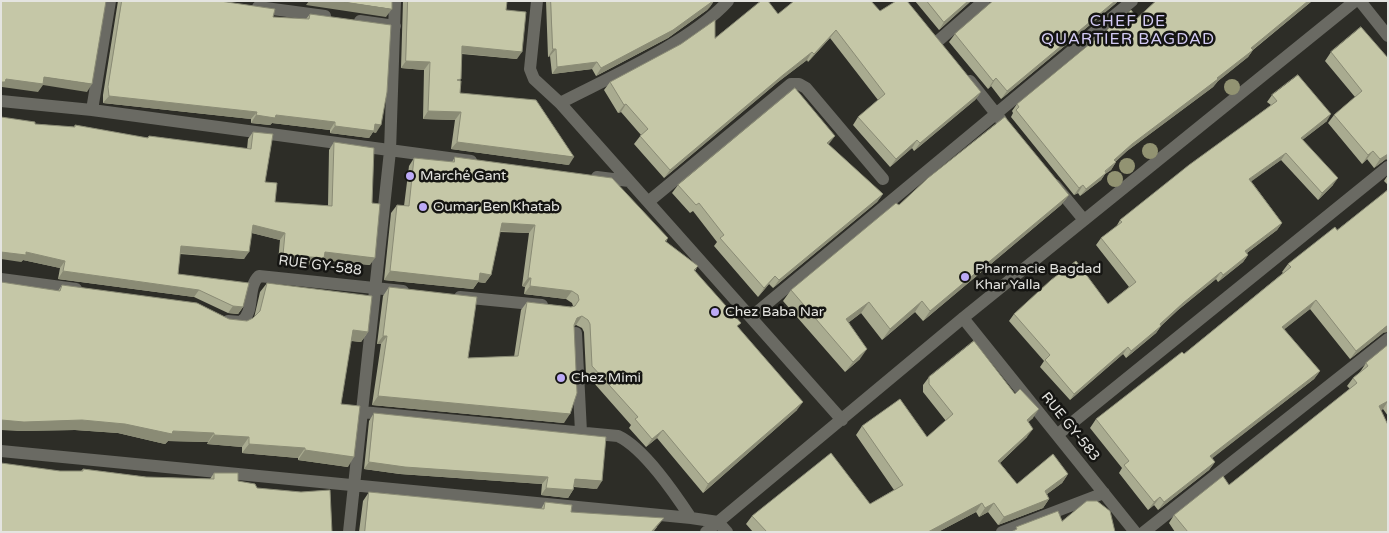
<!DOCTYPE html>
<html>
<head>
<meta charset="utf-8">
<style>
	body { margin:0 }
	#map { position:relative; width:1389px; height:533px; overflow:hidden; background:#2d2d27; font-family:"Varela Round",sans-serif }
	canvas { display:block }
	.frame { position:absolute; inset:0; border:2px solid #e4e4e0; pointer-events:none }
</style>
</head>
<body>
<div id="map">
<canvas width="1389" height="533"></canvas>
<div class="frame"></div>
</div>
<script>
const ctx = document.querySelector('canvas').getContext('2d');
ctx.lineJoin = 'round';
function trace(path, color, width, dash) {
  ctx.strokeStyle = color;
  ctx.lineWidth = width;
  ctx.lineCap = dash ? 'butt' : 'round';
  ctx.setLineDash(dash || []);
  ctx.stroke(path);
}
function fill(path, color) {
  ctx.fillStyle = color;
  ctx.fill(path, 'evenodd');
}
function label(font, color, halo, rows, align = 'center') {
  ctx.font = font + ' "Varela Round",sans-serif';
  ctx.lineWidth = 5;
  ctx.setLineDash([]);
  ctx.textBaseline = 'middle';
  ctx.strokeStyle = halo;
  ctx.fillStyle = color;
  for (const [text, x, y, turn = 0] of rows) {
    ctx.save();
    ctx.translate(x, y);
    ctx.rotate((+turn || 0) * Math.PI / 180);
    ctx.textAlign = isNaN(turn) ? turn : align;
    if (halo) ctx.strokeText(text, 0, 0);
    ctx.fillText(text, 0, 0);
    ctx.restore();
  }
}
const minor = new Path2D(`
	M 537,1 L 530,69 L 534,79 L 560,103 L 842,420
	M 1360,1 L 1388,36
	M 258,7 L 325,16
	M 360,21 L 395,26
	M 938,41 L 984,1
	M 970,81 L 1001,120
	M 1,101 L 92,110 L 471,161
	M 560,103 C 610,77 691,42 728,1
	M 92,110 L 110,1
	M 597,177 L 629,181
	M 1055,185 L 1084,220
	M 648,202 L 791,84 L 799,84 L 806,88 L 883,179
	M 1,279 L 76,289
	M 460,297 L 542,305
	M 751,317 L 1132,1
	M 963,318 L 1135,532
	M 228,321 L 241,322 C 256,311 246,288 259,276 L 403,291
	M 576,333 L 581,432
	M 362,412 L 618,436 C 644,448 675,494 691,518
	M 1057,435 L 1388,167
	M 1,451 L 691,518 L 718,522 L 727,532
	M 349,532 L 390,151 L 395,1
	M 706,532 L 963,318 L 1355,1
	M 1002,532 L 1104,493
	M 1144,532 L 1388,339`);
const trees = [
	[1232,87],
	[1150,151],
	[1127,166],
	[1115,179]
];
const wall = new Path2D(`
	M 118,1 L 220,1 L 273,17 L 306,19 L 310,14 L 376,133 L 373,132 L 369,138 L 330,133 L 330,130 L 272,123 L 270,125 L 251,123 L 251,119 L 103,103 L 103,95 Z
	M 403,1 L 507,1 L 506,10 L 517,59 L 462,54 L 460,81 L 460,93 L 569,165 L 451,149 L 455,120 L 423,119 L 424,70 L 401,68 Z
	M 546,1 L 714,1 L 707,10 L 668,38 L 596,76 L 592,69 L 552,74 L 550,56 L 548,57 Z
	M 915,1 L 971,1 L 939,30 Z
	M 991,1 L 1118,1 L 1115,4 L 1001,99 L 991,86 L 988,89 L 949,42 L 955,34 L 992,2 Z
	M 1312,1 L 1253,50 L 1248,57 L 1218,81 L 1213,87 L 1127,151 L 1115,162 L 1116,162 L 1111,170 L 1105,174 L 1101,180 L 1080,196 L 1078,193 L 1074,195 L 1011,117 L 1013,113 L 1012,111 L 1017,104 L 1137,18 Z
	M 880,11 L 981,92 L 975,100 L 914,151 L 912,148 L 890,167 L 853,125 L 858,117 L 878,100 L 830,38 L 808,62 L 807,60 L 778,82 L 664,178 L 634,144 L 641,135 L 621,112 L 618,113 L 604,90 L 610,82 L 715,38 L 778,14 Z
	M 1331,52 L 1388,58 L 1388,160 L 1386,159 L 1374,168 L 1367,159 L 1362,164 L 1328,123 L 1334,115 L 1355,97 L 1325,61 Z
	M 1272,95 L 1327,121 L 1302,140 L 1333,185 L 1318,200 L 1281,160 L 1251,181 L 1282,223 L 1277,230 L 1247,253 L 1248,255 L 1243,262 L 1218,282 L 1216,279 L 1178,310 L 1161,326 L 1156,333 L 1126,358 L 1123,354 L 1070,400 L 1040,367 L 1044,361 L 1009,321 L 1014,314 L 1108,304 L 1129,287 L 1096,245 L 1101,238 L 1116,227 L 1120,220 L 1271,105 L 1267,102 Z
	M 35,124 L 74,127 L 75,125 L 147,138 L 149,136 L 247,149 L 248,139 L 253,132 L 265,182 L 275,202 L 328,206 L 329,150 L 334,142 L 370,265 L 323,260 L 319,265 L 278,262 L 280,240 L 252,233 L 244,259 L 180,254 L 178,274 L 243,307 L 238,314 L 228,313 L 194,297 L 58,279 L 60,268 L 23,260 L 21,262 Z
	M 828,144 L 883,194 L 877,202 L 773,288 L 769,284 L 758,297 L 714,246 L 717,242 L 693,211 L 690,213 L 672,193 L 678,185 Z
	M 455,157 L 668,238 L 666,242 L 698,266 L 695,271 L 738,327 L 797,410 L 703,493 L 657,438 L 646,447 L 629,428 L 631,425 L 586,374 L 584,332 L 582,328 L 576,325 L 574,326 L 564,423 L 372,405 L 381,344 L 377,344 L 383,296 L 389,287 L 468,358 L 514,357 L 521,310 L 527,302 L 571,307 L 573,306 L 572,303 L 566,299 L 524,294 L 525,287 L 522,286 L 529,233 L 500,232 L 491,275 L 485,283 L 478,282 L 473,289 L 384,280 L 391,213 L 397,205 L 404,206 L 409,166 L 414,158 L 452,162 Z
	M 1388,175 L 1388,185 L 1384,181 Z
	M 1069,195 L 1061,205 L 923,321 L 915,312 L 882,340 L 861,313 L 849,322 L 860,359 L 845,372 L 783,301 L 791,290 L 899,205 Z
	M 1288,264 L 1383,333 L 1350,359 L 1310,309 L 1284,329 L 1320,371 L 1314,379 L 1212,458 L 1215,462 L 1209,470 L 1158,510 L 1154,505 L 1148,510 L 1119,473 L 1122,468 L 1090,428 L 1096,419 L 1184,354 L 1283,273 L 1282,272 Z
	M 267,283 L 368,332 L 361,342 L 351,341 L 341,404 L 348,467 L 298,460 L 298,458 L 242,453 L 242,447 L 207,444 L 208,442 L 168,441 L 165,444 L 118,433 L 75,430 L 17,431 L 58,291 L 62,285 L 229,319 L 247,321 L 254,318 L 260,292 Z
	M 1388,345 L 1388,416 L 1383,409 L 1381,410 L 1388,532 L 1175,532 L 1169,523 L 1174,515 L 1229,485 L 1350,389 L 1347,386 L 1353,378 L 1360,372 L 1366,363 Z
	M 929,377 L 1033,418 L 1028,422 L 1027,437 L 1000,463 L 1017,484 L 1068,474 L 1062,483 L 1047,494 L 1049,499 L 1043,508 L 998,525 L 988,512 L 979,517 L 976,512 L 938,532 L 753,532 L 746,524 L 752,516 L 870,504 L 894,490 L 856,435 L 862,426 L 927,437 L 946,421 L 923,392 L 923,385 Z
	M 374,413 L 597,489 L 574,487 L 573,490 L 568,498 L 541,495 L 542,484 L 400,474 L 364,469 L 369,421 Z
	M 83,469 L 146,477 L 210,479 L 214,473 L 257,488 L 60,471 L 81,471 Z
	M 369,492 L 541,509 L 545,502 L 571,512 L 657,527 L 653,532 L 359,532 L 363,501 Z`);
const shadedWall = new Path2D(`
	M 309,1 L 337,1 L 392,9 L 386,17 L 306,5 Z
	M 713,1 L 714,1 L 710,7 L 707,10 L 668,38 L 596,76 L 601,68 Z
	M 968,1 L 971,1 L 939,30 L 944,22 Z
	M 1115,1 L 1118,1 L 1115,4 L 1001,99 L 1007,91 Z
	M 1308,1 L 1312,1 L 1246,55 L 1251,48 Z
	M 836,30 L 830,38 L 808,62 L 814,54 Z
	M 462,46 L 522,52 L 517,59 L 457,53 Z
	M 553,49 L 556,49 L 550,56 L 548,57 Z
	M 1253,50 L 1248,57 L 1218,81 L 1213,87 L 1127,151 L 1109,168 L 1114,160 L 1132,144 Z
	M 812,52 L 807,60 L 778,82 L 664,178 L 670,170 L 783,75 Z
	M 406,61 L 430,62 L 424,70 L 401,68 Z
	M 597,62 L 592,69 L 552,74 L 557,67 Z
	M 44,77 L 92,84 L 87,92 L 43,85 L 38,92 L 2,87 L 1,88 L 1,82 L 6,79 Z
	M 996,78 L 991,86 L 988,89 L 993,81 Z
	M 981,92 L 975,100 L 914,151 L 920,143 Z
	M 109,96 L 257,112 L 251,119 L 103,103 Z
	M 626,104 L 621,112 L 618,113 L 624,105 Z
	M 428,111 L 461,112 L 455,120 L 423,119 Z
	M 1331,114 L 1327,121 L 1296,145 L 1301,138 Z
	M 256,115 L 276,115 L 335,122 L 330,130 L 272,123 L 270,125 L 251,123 Z
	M 375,124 L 381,125 L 376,133 L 373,132 L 369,138 L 330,133 L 335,126 Z
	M 835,136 L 829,144 L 821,151 L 827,143 Z
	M 917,140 L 912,148 L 890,167 L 896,159 Z
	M 457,142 L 574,157 L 569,165 L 451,149 Z
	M 1373,151 L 1367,159 L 1362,164 L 1368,155 Z
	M 1286,153 L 1281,160 L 1245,186 L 1249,179 Z
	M 1388,154 L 1388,160 L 1386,159 L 1374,168 L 1380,159 Z
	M 1116,162 L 1111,170 L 1105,174 L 1101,180 L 1080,196 L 1086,189 Z
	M 1338,178 L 1333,185 L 1318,200 L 1322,193 Z
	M 1083,185 L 1078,193 L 1074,195 L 1079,188 Z
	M 883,194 L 877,202 L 773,288 L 779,280 Z
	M 1069,195 L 1061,205 L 923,321 L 930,311 Z
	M 502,223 L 535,225 L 529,233 L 496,231 Z
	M 1282,223 L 1277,230 L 1240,258 L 1245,251 Z
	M 253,225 L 285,233 L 280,240 L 248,232 Z
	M 181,246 L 249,252 L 244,259 L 176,253 Z
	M 1,252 L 26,252 L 65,261 L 60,268 L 23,260 L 21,262 L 1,259 Z
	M 325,252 L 375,258 L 370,265 L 323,260 L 319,265 L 278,262 L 283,255 Z
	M 1248,255 L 1243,262 L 1218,282 L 1223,275 Z
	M 63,271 L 199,290 L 194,297 L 58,279 Z
	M 390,271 L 480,273 L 491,275 L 485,283 L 478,282 L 473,289 L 384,280 Z
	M 1221,272 L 1216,279 L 1178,310 L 1155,331 L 1160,324 L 1183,303 Z
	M 775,276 L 769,284 L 758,297 L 764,288 Z
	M 528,278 L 531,278 L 525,287 L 522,286 Z
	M 530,286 L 572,291 L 566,299 L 524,294 Z
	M 1316,300 L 1310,309 L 1276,336 L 1282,327 Z
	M 922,301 L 915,312 L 882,340 L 890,329 Z
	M 869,302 L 861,313 L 839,330 L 846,319 Z
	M 233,306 L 243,307 L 238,314 L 228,313 Z
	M 582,316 L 576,325 L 571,326 L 577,318 Z
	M 1388,325 L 1388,332 L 1383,333 L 1350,359 L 1356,351 Z
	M 1161,326 L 1156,333 L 1126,358 L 1131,351 Z
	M 353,330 L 368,332 L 361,342 L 346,340 Z
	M 383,336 L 387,336 L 381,344 L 377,344 Z
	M 1128,347 L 1123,354 L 1070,400 L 1074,394 Z
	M 867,349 L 860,359 L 845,372 L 853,362 Z
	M 1320,371 L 1314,379 L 1205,464 L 1210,456 Z
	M 378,396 L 570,414 L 564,423 L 372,405 Z
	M 1388,401 L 1383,409 L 1373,415 L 1379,406 Z
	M 803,402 L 797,410 L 703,493 L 708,484 Z
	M 1039,409 L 1033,418 L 1021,429 L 1027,420 Z
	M 1,420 L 82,420 L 125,424 L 173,431 L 214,433 L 208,442 L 168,441 L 165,444 L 118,433 L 75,430 L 17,431 L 1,430 Z
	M 1033,429 L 1027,437 L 992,470 L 998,461 Z
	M 663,430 L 657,438 L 646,447 L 652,439 Z
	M 214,435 L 249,437 L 242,447 L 207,444 Z
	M 249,444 L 305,448 L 298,458 L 242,453 Z
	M 305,450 L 354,457 L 348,467 L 298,460 Z
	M 369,462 L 548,477 L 542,484 L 400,474 L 364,469 Z
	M 1215,462 L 1209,470 L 1158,510 L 1164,502 Z
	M 1068,474 L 1062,483 L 1039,500 L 1045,491 Z
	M 575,479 L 602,481 L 597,489 L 569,486 Z
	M 546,488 L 573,490 L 568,498 L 541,495 Z
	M 1160,497 L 1154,505 L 1148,510 L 1154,502 Z
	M 1049,499 L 1043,508 L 998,525 L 1004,517 Z
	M 982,503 L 976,512 L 938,532 L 928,532 Z
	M 994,503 L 988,512 L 979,517 L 985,508 Z
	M 664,518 L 653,532 L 651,532 Z`);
const building = new Path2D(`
	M 1,1 L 106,1 L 92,84 L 44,77 L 43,84 L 6,79 L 5,82 L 1,82 Z
	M 122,1 L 220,1 L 275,9 L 273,17 L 309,19 L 310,14 L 391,25 L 387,92 L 381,125 L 375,124 L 374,131 L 335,126 L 335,122 L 276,115 L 275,118 L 256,115 L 257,112 L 109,96 L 108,87 Z
	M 337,1 L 392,1 L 392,9 Z
	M 408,1 L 507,1 L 506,10 L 526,12 L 522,52 L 462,46 L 461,79 L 457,80 L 461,81 L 460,93 L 536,100 L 574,157 L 457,142 L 461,112 L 428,111 L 430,62 L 406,61 Z
	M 551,1 L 713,1 L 673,30 L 601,68 L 597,62 L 557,67 L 556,49 L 553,49 Z
	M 761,1 L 768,1 L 778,14 L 794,1 L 871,1 L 880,11 L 896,1 L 907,1 L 981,92 L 920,143 L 917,140 L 896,159 L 858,117 L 885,94 L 836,30 L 814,54 L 812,52 L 783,75 L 670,170 L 640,136 L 648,129 L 626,104 L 624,105 L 610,82 L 681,44 L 715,20 L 715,38 Z
	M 927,1 L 968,1 L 944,22 Z
	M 993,1 L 1115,1 L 1007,91 L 996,78 L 993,81 L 955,34 Z
	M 1156,1 L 1308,1 L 1251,48 L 1253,50 L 1217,78 L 1218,79 L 1132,144 L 1114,160 L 1116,162 L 1105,171 L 1106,173 L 1086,189 L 1083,185 L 1079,188 L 1016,110 L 1019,107 L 1017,104 L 1131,10 L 1137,18 Z
	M 1361,27 L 1388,58 L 1388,154 L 1380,159 L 1373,151 L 1368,155 L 1334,115 L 1362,91 L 1331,52 Z
	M 1298,75 L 1331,114 L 1301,138 L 1338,178 L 1322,193 L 1286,153 L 1249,179 L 1282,223 L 1245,251 L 1248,255 L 1223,275 L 1221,272 L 1183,303 L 1160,324 L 1161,326 L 1131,351 L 1128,347 L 1074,394 L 1045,360 L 1050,355 L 1014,314 L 1051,280 L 1076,261 L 1108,304 L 1136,282 L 1101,238 L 1122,222 L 1120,220 L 1189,165 L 1277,101 L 1272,95 Z
	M 795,88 L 835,136 L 827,143 L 883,194 L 779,280 L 775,276 L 764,288 L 720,238 L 724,235 L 699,203 L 696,205 L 678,185 Z
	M 1,117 L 35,122 L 35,124 L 75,127 L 75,125 L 148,138 L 149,136 L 251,149 L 253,132 L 273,134 L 265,182 L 277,183 L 275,202 L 332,206 L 334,142 L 374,148 L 372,203 L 380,204 L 375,258 L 325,252 L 324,258 L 283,255 L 285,233 L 253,225 L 249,252 L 181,246 L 178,274 L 249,283 L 243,307 L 233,306 L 199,290 L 63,271 L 65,261 L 26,252 L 26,255 L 1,252 Z
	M 1005,117 L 1069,195 L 930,311 L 922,301 L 890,329 L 869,302 L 846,319 L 867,349 L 853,362 L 791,290 L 896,203 L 899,205 L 928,178 Z
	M 455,157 L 612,178 L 668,238 L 665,241 L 698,266 L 694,270 L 741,323 L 737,326 L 803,402 L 708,484 L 663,430 L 652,439 L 635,419 L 638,417 L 592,366 L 590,324 L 588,320 L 582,316 L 577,318 L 574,325 L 577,393 L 570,414 L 378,396 L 387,336 L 383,336 L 389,287 L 477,297 L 468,358 L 518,356 L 527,302 L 571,307 L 575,306 L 579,300 L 578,295 L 572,291 L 530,286 L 531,278 L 528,278 L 535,225 L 502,223 L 491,275 L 480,273 L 479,281 L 390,271 L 397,205 L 409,206 L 414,158 L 454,162 Z
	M 1388,190 L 1388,325 L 1356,351 L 1316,300 L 1282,327 L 1320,371 L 1210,456 L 1215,462 L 1164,502 L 1160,497 L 1154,502 L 1124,465 L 1129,461 L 1096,419 L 1182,352 L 1184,354 L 1291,267 L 1288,264 L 1335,227 L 1337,230 Z
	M 1,282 L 60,291 L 62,285 L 197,303 L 229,319 L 247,321 L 253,318 L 260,311 L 267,283 L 372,296 L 368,332 L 353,330 L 341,404 L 360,406 L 354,457 L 305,450 L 305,448 L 249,444 L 249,437 L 214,435 L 214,433 L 173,431 L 172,434 L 125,424 L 82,420 L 24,422 L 1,420 Z
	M 974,341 L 1015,394 L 1020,389 L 1039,409 L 1027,420 L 1033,429 L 998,461 L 1017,484 L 1053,454 L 1068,474 L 1045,491 L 1049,499 L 1004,517 L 994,503 L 985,508 L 982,503 L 928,532 L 767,532 L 752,516 L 831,453 L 870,504 L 903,485 L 862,426 L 900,399 L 927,437 L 953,414 L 929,384 L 929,377 Z
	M 1388,345 L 1388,401 L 1379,406 L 1388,425 L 1388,532 L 1188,532 L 1174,515 L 1223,476 L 1229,485 L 1357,383 L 1353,378 L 1368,366 L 1366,363 Z
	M 374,413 L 606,437 L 602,481 L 575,479 L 573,490 L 546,488 L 548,477 L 405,467 L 369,462 Z
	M 1,463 L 60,471 L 83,471 L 83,469 L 146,477 L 214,479 L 214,473 L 238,473 L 238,481 L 255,484 L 257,488 L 301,492 L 330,490 L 332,532 L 1,532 Z
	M 369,492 L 544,509 L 545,502 L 572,505 L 571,512 L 664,518 L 651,532 L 365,532 Z
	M 1087,501 L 1097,501 L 1110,511 L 1115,532 L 1011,532 L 1017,529 L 1016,527 L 1058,511 L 1062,521 Z`);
const markers = [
	[410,176,5,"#bcaaf6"],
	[423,207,5,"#bcaaf6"],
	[965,277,5,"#bcaaf6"],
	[715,312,5,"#bcaaf6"],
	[561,378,5,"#bcaaf6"]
];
const poiNames = [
	["Marché Gant",420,176],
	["Oumar Ben Khatab",433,207],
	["Pharmacie Bagdad",975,269],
	["Khar Yalla",975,285],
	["Chez Baba Nar",725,312],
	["Chez Mimi",571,378]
];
const streetNames = [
	["RUE GY-588",320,266,7],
	["RUE GY-583",1070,427,51]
];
const quarterNames = [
	["CHEF DE",1128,22],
	["QUARTIER BAGDAD",1128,40]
];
trace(minor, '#6a6a63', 12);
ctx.fillStyle = '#929372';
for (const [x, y] of trees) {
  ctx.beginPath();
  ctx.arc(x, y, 8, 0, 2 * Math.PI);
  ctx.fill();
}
fill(wall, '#a9ab90');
fill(shadedWall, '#8a8b75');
fill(building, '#c5c7a7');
trace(building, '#8a8b75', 1);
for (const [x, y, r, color] of markers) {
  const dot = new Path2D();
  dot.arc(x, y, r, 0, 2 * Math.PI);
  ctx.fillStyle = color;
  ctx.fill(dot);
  trace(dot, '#151512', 2);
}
label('14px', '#e4e4e0', '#151512', poiNames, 'left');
label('14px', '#e4e4e0', '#151512', streetNames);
ctx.letterSpacing = '1px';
label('16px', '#d2c9f4', '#151512', quarterNames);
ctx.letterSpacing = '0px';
</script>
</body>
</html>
